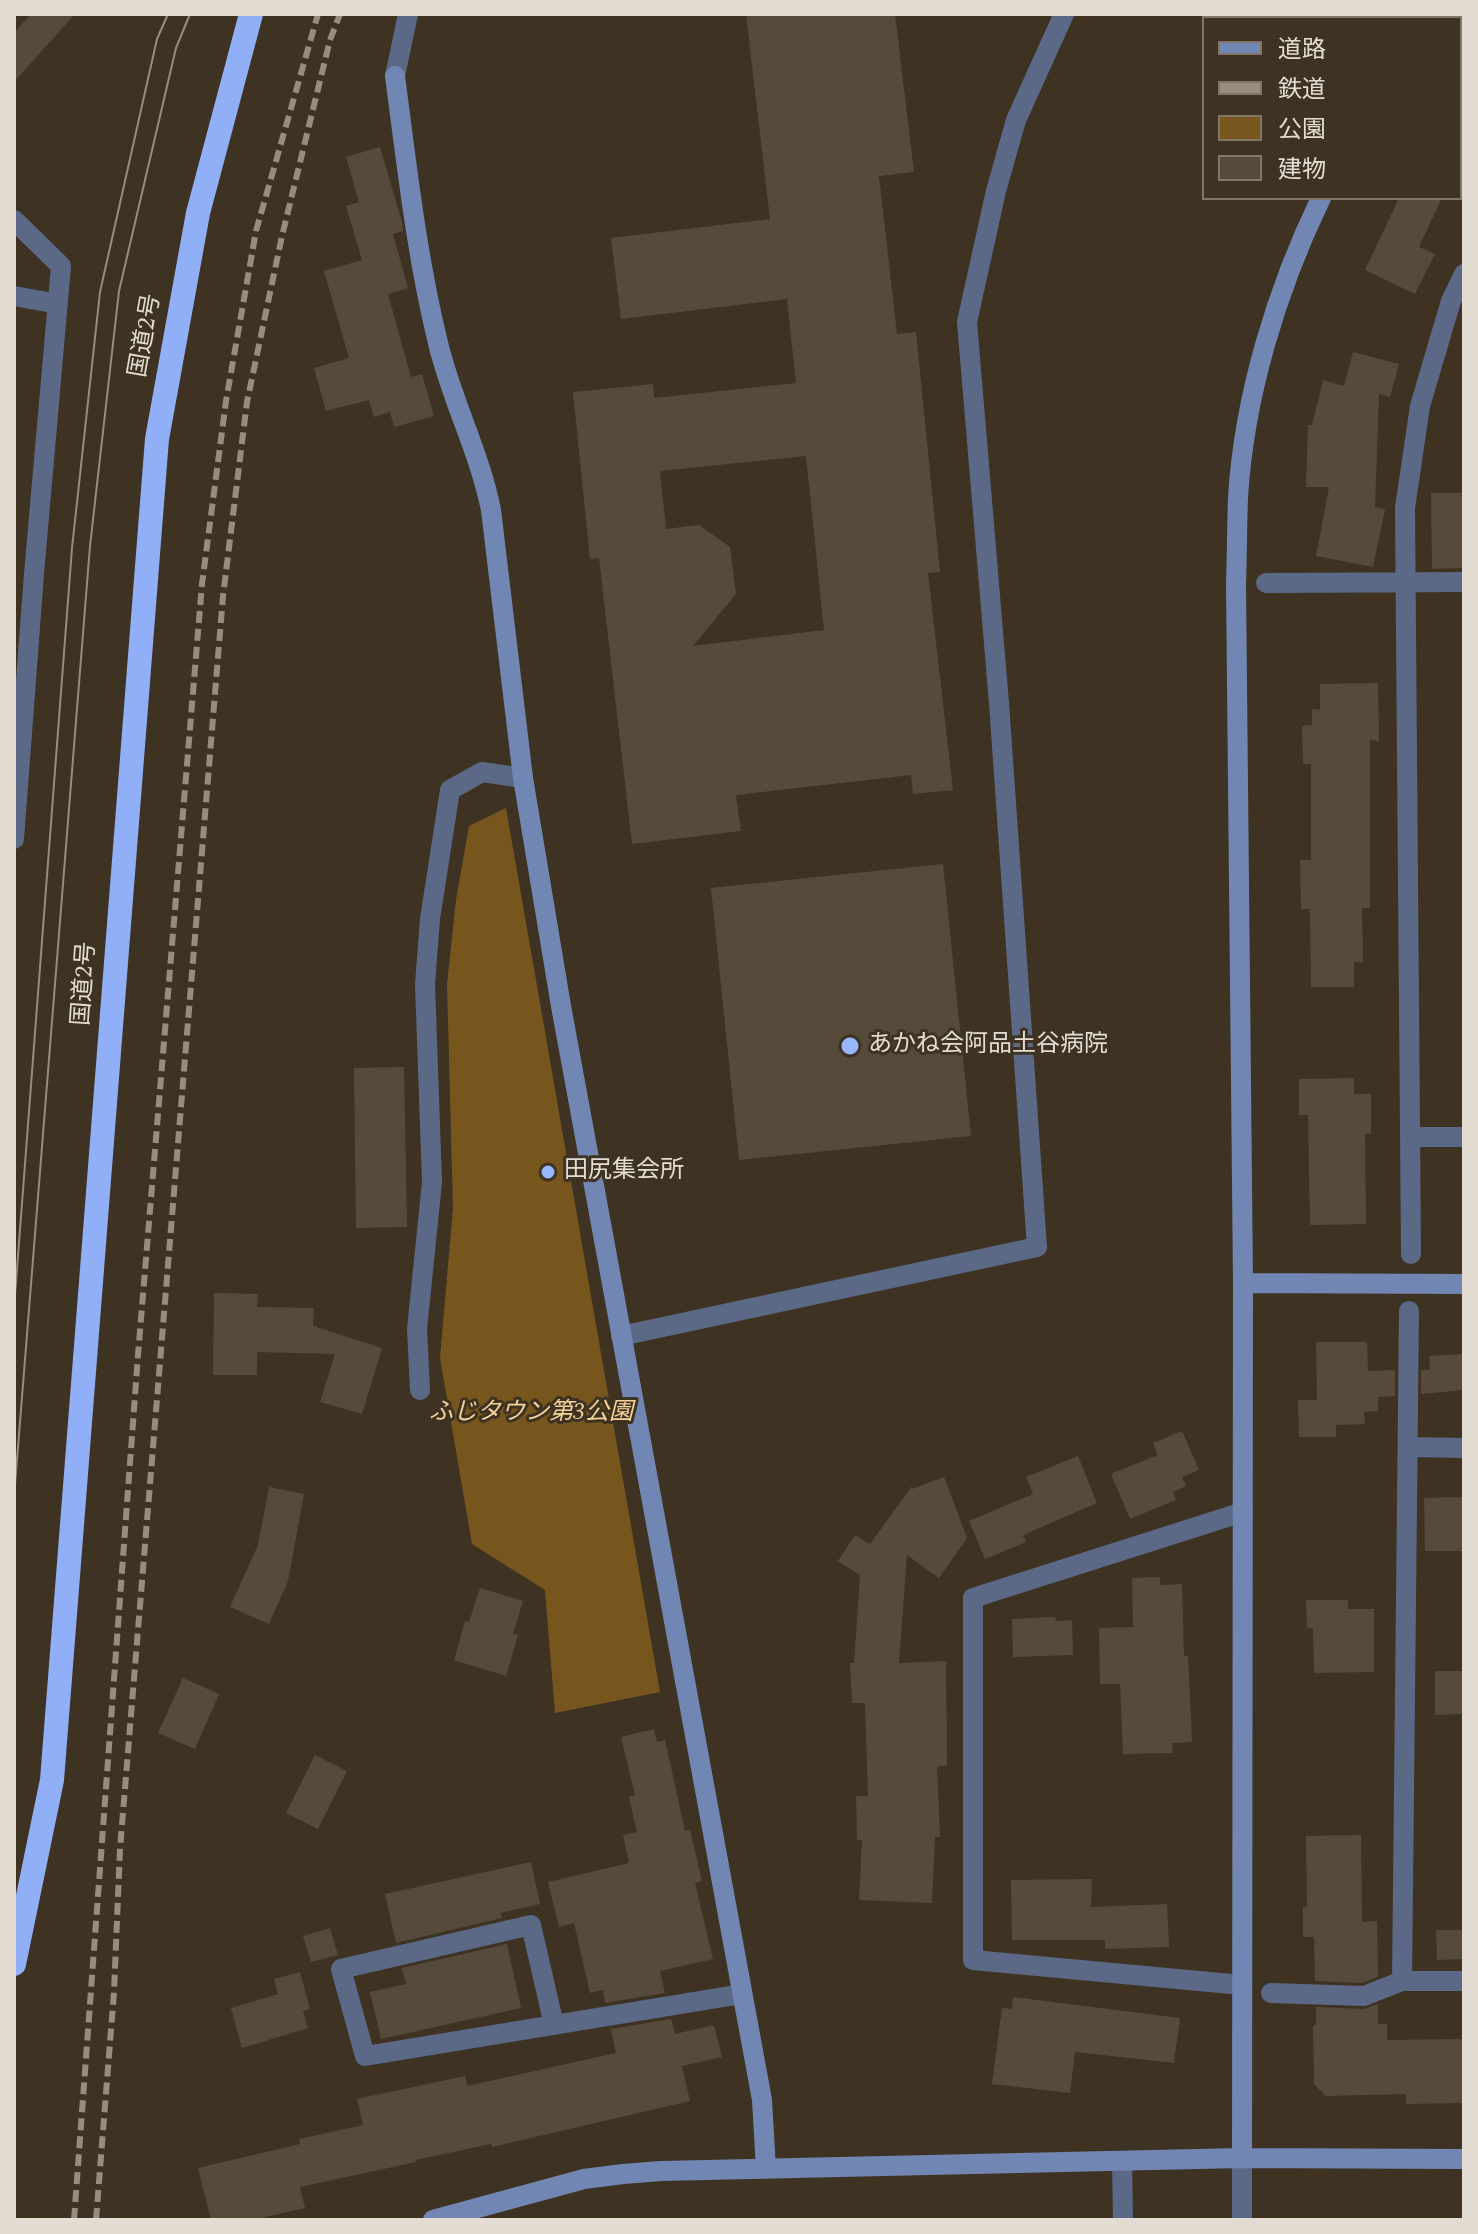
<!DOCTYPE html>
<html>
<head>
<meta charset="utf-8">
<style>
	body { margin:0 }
	#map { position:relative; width:1478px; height:2234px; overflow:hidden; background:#3e3322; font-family:Spectral,"Noto Sans JP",serif }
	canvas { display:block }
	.frame { position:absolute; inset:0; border:16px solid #e3dcd2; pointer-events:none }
	.legend { position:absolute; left:1202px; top:16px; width:260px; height:184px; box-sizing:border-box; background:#3e3322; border:2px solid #807768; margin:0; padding:10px 14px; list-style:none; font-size:24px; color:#e3dcd2 }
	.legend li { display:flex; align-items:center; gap:16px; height:40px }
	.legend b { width:40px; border:2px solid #807768 }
</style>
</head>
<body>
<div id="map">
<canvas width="1478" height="2234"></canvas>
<div class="frame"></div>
<ul class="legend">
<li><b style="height:10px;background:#7286b3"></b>道路</li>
<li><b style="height:10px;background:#968d80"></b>鉄道</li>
<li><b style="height:22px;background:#77561e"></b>公園</li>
<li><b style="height:22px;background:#564b3a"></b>建物</li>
</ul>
</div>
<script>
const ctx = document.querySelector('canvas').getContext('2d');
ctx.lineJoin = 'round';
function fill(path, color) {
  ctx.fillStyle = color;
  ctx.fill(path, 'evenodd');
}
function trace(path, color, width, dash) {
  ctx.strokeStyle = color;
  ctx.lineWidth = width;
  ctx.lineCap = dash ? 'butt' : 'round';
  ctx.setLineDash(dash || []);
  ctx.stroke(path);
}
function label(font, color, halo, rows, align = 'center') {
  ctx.font = font + ' Spectral,"Noto Sans JP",serif';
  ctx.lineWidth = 6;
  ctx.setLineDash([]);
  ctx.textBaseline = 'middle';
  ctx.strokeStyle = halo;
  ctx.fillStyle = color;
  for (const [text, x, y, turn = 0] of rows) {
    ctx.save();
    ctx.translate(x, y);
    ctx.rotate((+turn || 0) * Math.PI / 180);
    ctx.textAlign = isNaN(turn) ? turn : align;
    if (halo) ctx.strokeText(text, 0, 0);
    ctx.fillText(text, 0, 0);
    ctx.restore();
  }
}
const green = new Path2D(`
	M 506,808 L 660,1692 L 555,1713 L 545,1590 L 472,1544 L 440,1358 L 453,1208 L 447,984 L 456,900 L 469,826 Z`);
const building = new Path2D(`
	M 31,14 L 75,14 L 14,82 L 14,33 Z
	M 746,14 L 895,14 L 914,172 L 879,176 L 897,334 L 916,332 L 940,572 L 928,573 L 953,790 L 913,794 L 911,775 L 736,795 L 741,831 L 632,844 L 599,558 L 590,559 L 573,392 L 653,384 L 654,398 L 796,383 L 787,299 L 621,319 L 611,238 L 770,219 ZM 806,456 L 824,630 L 693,646 L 736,594 L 730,547 L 699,525 L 666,529 L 660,471 Z
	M 380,147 L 402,222 L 403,231 L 393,234 L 408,288 L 388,294 L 411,377 L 422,374 L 434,416 L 394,427 L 390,412 L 374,417 L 369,400 L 326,411 L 314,368 L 349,358 L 324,271 L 362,260 L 346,206 L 359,202 L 346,157 Z
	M 1399,198 L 1442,198 L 1419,247 L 1435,254 L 1415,294 L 1365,270 Z
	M 1353,352 L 1399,364 L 1390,397 L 1379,394 L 1375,507 L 1385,509 L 1373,567 L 1316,556 L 1329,487 L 1306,487 L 1308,425 L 1312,425 L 1323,380 L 1344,386 Z
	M 1431,493 L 1464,493 L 1464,568 L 1432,569 Z
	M 1378,683 L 1379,741 L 1370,740 L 1370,908 L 1362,908 L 1363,962 L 1354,962 L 1354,987 L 1311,987 L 1310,909 L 1301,909 L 1300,860 L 1311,860 L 1311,764 L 1303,764 L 1302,726 L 1312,725 L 1312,709 L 1320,710 L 1320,684 Z
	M 943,864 L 971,1136 L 739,1160 L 711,888 Z
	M 404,1067 L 407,1227 L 356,1228 L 354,1068 Z
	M 1354,1078 L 1354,1094 L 1371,1094 L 1371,1134 L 1365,1134 L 1366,1224 L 1310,1225 L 1308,1115 L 1299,1115 L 1299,1079 Z
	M 214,1293 L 258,1294 L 257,1307 L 314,1308 L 313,1326 L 382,1348 L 362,1414 L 320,1402 L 335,1354 L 257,1352 L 257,1375 L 213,1375 Z
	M 1316,1342 L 1367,1342 L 1368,1371 L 1395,1370 L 1395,1396 L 1378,1397 L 1378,1411 L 1364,1412 L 1365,1424 L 1336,1425 L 1336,1437 L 1299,1437 L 1298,1400 L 1317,1400 Z
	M 1464,1354 L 1464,1390 L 1421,1394 L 1421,1370 L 1430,1370 L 1429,1356 Z
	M 1182,1431 L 1199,1470 L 1182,1477 L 1186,1486 L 1173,1492 L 1176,1500 L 1130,1519 L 1111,1474 L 1158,1455 L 1153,1443 Z
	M 1078,1456 L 1097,1503 L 1023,1535 L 1026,1542 L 985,1559 L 969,1521 L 1033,1494 L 1026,1477 Z
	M 944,1477 L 967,1538 L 939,1578 L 907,1555 L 899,1663 L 946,1661 L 947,1766 L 937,1766 L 940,1837 L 935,1837 L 932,1903 L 859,1900 L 862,1840 L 857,1840 L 856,1796 L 868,1796 L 865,1703 L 852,1703 L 850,1663 L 854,1663 L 860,1575 L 838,1561 L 855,1535 L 870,1544 L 912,1486 L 912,1489 Z
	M 269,1487 L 304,1494 L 288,1581 L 269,1624 L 230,1607 L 258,1545 Z
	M 1464,1497 L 1464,1551 L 1425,1551 L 1424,1498 Z
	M 1160,1577 L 1160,1585 L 1182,1584 L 1184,1656 L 1188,1656 L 1192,1742 L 1172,1743 L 1173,1753 L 1123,1754 L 1120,1684 L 1100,1684 L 1099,1628 L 1133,1627 L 1132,1578 Z
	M 480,1588 L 523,1601 L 513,1634 L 518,1635 L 506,1676 L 454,1660 L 465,1621 L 469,1622 Z
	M 1306,1600 L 1348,1600 L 1348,1609 L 1374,1609 L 1374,1672 L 1314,1673 L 1313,1628 L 1307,1628 Z
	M 1055,1617 L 1056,1621 L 1072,1620 L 1073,1655 L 1013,1657 L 1012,1619 Z
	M 1435,1671 L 1464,1671 L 1464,1714 L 1435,1715 Z
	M 183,1678 L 219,1694 L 195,1749 L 158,1733 Z
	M 654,1729 L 657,1742 L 665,1740 L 685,1831 L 690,1830 L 702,1881 L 695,1883 L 713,1959 L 660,1971 L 665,1993 L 605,2003 L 603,1990 L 590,1993 L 574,1923 L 559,1927 L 548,1882 L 629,1863 L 623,1835 L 637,1832 L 629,1797 L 635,1795 L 621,1737 Z
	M 315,1755 L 347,1771 L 318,1829 L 286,1813 Z
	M 1361,1835 L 1362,1922 L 1377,1921 L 1378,1977 L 1362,1983 L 1315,1981 L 1314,1937 L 1303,1937 L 1303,1907 L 1307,1907 L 1306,1836 Z
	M 531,1862 L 540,1904 L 500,1913 L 502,1918 L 396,1943 L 385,1894 Z
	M 1092,1879 L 1091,1907 L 1167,1904 L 1169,1947 L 1105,1949 L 1105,1940 L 1012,1940 L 1011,1880 Z
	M 330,1928 L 338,1955 L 311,1962 L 303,1936 Z
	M 1436,1930 L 1464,1930 L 1464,1959 L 1437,1960 Z
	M 507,1944 L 521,2008 L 381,2039 L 370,1992 L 406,1984 L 402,1968 Z
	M 300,1972 L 310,2009 L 303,2011 L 308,2028 L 242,2048 L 231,2008 L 278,1994 L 274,1979 Z
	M 1013,1997 L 1180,2018 L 1174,2063 L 1075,2052 L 1070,2093 L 992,2084 L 1002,2008 L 1012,2009 Z
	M 1378,2004 L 1378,2024 L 1387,2024 L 1387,2040 L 1464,2039 L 1464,2103 L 1406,2104 L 1406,2094 L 1326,2096 L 1314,2084 L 1313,2025 L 1316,2025 L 1316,2007 L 1364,2009 Z
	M 671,2019 L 675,2034 L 714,2025 L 722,2057 L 682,2066 L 690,2101 L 492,2147 L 491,2144 L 415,2160 L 416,2162 L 300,2187 L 305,2208 L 252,2220 L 211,2220 L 198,2168 L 300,2144 L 299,2139 L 363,2125 L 357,2099 L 465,2076 L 467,2086 L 616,2053 L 611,2029 Z`);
const street = new Path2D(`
	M 395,76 L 408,14
	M 14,220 L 61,266 L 34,574 L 14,839
	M 14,296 L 58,304
	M 1266,583 L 1464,582
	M 1411,1137 L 1464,1137
	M 1411,1254 L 1405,508 L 1420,406 L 1451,301 L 1464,274
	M 621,1336 L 1037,1247 L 999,703 L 967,322 L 996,191 L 1016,120 L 1064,14
	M 420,1390 L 417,1329 L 432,1182 L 425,984 L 430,919 L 450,790 L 482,772 L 523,778
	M 1408,1447 L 1464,1448
	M 1402,1981 L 1409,1311
	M 1242,1985 L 973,1960 L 973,1598 L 1243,1512
	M 1271,1993 L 1364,1996 L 1402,1981 L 1464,1981
	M 554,2025 L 531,1925 L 341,1969 L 365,2056 L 742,1994
	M 1242,2158 L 1242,2220
	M 1122,2161 L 1123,2220`);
const secondary = new Path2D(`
	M 1439,18 L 1443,14
	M 395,76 C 407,167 417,259 439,347 C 453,403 480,454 491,510 L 523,778 L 561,1006 L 762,2100 L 766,2169
	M 1243,1283 L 1464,1284
	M 1242,2158 L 1243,1283 L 1236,584 C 1237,555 1237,526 1238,498 C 1244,396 1277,289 1321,198
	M 433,2220 L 584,2179 L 623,2174 L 661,2171 L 1242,2158 L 1464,2159`);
const highway = new Path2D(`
	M 14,1964 L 52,1780 L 157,439 L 198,213 L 251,14`);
const tram = new Path2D(`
	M 14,1308 L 72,548 L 100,292 L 157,39 L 168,14
	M 14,1497 L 90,546 L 119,291 L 176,48 L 190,14`);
const rail = new Path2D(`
	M 74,2220 L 138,1355 L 202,584 L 226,401 L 256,231 L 318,14
	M 96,2220 L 114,1992 L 120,1849 L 223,596 L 247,402 L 282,236 L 330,40 L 340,14`);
const markers = [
	[850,1046,10,"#97b6fd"],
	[548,1172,8,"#97b6fd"]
];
const streetNames = [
	["国道2号",147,336,-80],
	["国道2号",86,984,-86]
];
const poiNames = [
	["あかね会阿品土谷病院",868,1046],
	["田尻集会所",564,1172]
];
const parkNames = [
	["ふじタウン第3公園",531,1414]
];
fill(green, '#77561e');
fill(building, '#564b3a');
trace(street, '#5c6986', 20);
trace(secondary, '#7286b3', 20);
trace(highway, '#91aff6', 24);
trace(tram, '#968d80', 2);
trace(rail, '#968d80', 6, [12, 6]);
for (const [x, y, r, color] of markers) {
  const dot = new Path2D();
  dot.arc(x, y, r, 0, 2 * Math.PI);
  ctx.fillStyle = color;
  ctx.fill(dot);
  trace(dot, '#3e3322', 3);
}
label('24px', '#e3dcd2', '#3e3322', streetNames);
label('24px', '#e3dcd2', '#3e3322', poiNames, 'left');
label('italic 24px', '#f6d199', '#3e3322', parkNames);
</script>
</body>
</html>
